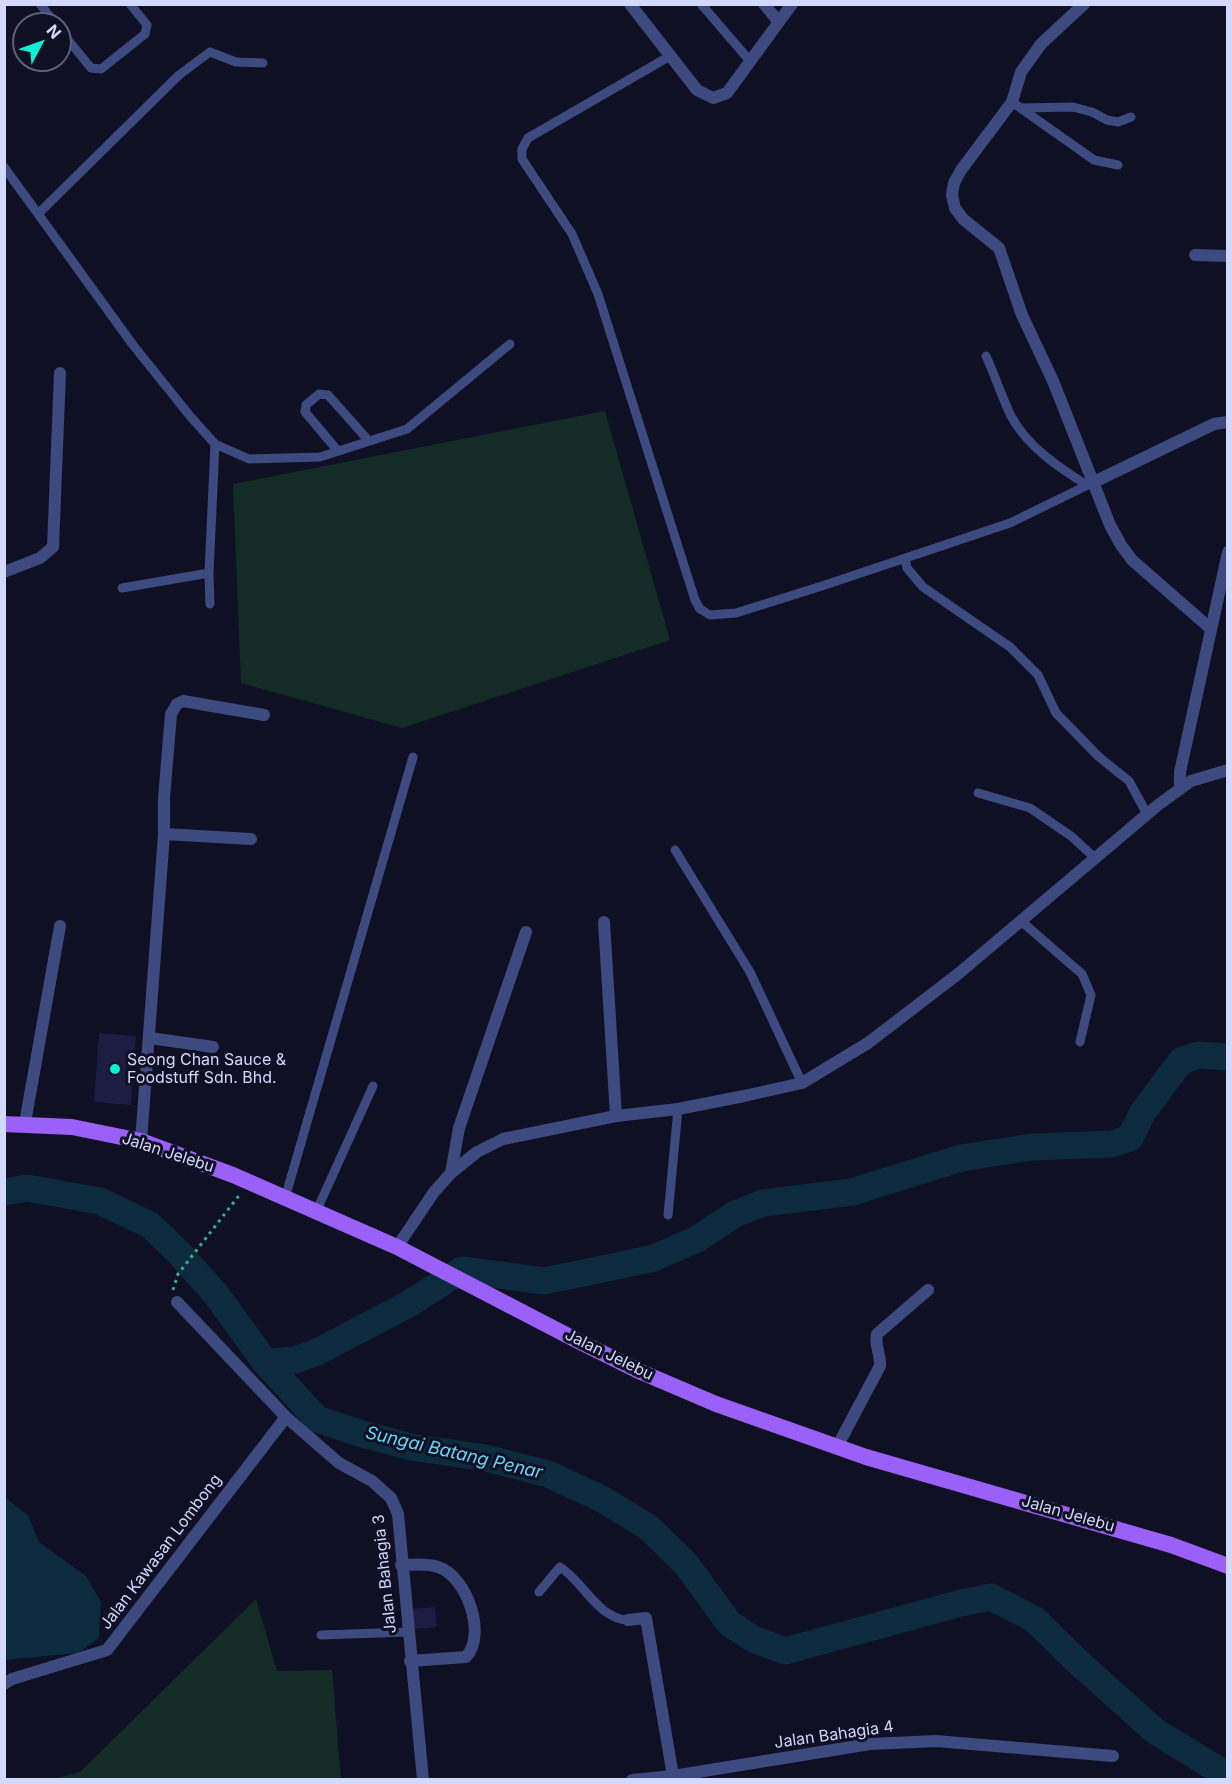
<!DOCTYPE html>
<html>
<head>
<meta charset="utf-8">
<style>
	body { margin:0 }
	#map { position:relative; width:1232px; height:1784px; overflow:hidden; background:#0f1023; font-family:Inter,sans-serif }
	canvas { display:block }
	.frame { position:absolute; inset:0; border:6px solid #d3d8fd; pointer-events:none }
	.north { position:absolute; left:12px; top:12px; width:60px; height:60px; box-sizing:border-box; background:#0f1023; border:2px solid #5d607a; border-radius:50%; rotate:49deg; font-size:16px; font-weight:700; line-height:24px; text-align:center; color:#d3d8fd }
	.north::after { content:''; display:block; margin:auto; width:21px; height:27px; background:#0bf1d3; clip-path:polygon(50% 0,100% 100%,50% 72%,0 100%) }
</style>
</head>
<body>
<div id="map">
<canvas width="1232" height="1784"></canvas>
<div class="frame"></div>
<div class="north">N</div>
</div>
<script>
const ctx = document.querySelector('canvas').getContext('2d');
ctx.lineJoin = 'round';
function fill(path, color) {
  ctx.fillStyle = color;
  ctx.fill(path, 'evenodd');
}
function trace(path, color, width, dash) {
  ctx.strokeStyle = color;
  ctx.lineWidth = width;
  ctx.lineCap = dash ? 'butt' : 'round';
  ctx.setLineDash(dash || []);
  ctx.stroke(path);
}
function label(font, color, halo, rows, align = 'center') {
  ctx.font = font + ' Inter,sans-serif';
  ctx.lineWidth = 6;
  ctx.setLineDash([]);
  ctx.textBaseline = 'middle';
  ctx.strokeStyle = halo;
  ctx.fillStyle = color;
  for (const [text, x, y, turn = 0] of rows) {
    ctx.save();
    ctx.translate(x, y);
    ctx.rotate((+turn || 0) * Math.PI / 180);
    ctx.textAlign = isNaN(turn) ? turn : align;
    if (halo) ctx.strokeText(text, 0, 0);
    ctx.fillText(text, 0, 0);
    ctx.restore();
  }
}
const green = new Path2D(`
	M 605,411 L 670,640 L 402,728 L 241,683 L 233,484 Z
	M 256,1599 L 277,1671 L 332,1670 L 341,1779 L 53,1779 L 80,1772 Z`);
const water = new Path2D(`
	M 4,1497 L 28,1515 L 39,1542 L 86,1576 L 101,1602 L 99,1638 L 78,1653 L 5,1660 Z`);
const river = new Path2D(`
	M 4,1192 L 27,1188 L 100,1201 L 150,1225 L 177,1251 L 215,1293 L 265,1362 L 317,1419 L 359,1433 L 411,1447 L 486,1458 L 548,1474 L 602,1499 L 648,1527 L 686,1564 L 729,1623 L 753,1639 L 785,1651 L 961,1603 L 991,1597 L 1034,1619 L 1078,1662 L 1155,1731 L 1228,1776
	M 265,1362 L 295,1360 L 317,1352 L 407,1305 L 462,1270 L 544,1281 L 593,1271 L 654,1258 L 697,1239 L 735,1214 L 763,1203 L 852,1192 L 961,1158 L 1032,1147 L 1112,1144 L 1130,1138 L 1143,1112 L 1181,1061 L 1198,1055 L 1228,1057`);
const building = new Path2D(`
	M 99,1033 L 136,1036 L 131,1105 L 94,1102 Z
	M 435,1607 L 437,1627 L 414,1629 L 412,1609 Z`);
const path = new Path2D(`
	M 173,1290 L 178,1274 L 241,1193`);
const service = new Path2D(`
	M 40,4 L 56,24
	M 701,4 L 750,61
	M 60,30 L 91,68 L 101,69 L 145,34 L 147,25 L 130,4
	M 670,56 L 528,138 L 522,149 L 522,159 L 572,234 L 598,294 L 695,600 L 700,609 L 710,615 L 736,613 L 825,585 L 1010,523 L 1094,482
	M 1012,102 L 1094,160 L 1118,165
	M 1021,108 L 1073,107 L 1092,112 L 1107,120 L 1118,122 L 1131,117
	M 4,167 L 133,345 L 190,416 L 215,444 L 249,459 L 320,457 L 407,429 L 510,344
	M 38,214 L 179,75 L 210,52 L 236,62 L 263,63
	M 986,356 C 995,376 1002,397 1011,416 C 1027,446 1059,468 1087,485
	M 338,451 L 305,412 L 306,405 L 319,394 L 328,395 L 369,441
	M 905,558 L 907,568 L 923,587 L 1010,647 L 1038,675 L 1056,713 L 1099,757 L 1129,781 L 1147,814
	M 122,588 L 209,573
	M 210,604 L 209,573 L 215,444
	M 978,793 L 1030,808 L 1071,836 L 1095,858
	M 675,850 L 750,972 L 802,1083
	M 1021,921 L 1082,974 L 1091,995 L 1080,1042
	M 285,1198 L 413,757
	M 316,1212 L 373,1086
	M 668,1215 L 678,1109
	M 539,1592 L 560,1567 C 583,1581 598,1619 628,1620
	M 321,1635 L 408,1632`);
const minor = new Path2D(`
	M 630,4 L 697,90 L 713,98 L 727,93 L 792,4
	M 764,4 L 778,21
	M 1084,4 L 1041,44 L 1021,72 L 1012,102 L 961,170 L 954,183 L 952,195 L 955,208 L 963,219 L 999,248 L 1022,315 L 1053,381 L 1110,525 L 1121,545 L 1132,560 L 1211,629
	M 1195,255 L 1228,256
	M 1094,482 L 1214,424 L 1228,422
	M 4,572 L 40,558 L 53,547 L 60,373
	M 1180,789 L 1180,772 L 1228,552
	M 164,834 L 251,839
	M 604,922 L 616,1116
	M 150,1038 L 213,1047
	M 25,1123 L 60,926
	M 141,1141 L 164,834 L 164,798 L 171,714 L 177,704 L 183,701 L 264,715
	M 451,1173 L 459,1128 L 526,932
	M 177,1302 L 286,1417 L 339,1463 L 372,1481 L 391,1498 L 398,1514 L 423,1780
	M 837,1447 L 880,1366 C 881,1355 874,1344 877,1334 L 928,1290
	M 401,1565 C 413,1565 427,1563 438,1567 C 467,1576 487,1635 466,1657 L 410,1661
	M 628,1620 L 646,1618 L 673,1776
	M 4,1684 L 12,1679 L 107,1650 L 286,1417
	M 632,1780 L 673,1776 L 870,1744 L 936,1741 L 1113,1756`);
const tertiary = new Path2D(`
	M 397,1247 L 434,1192 L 451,1173 L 477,1152 L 503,1139 L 616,1116 L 678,1109 L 744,1096 L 802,1083 L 868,1043 L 958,974 L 1158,805 L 1191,781 L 1228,770`);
const primary = new Path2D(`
	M 4,1124 L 72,1127 L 141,1141 L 233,1175 L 397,1247 L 578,1341 L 641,1372 L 716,1404 L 866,1457 L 1171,1545 L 1228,1566`);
const markers = [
	[115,1069,6,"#0bf1d3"]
];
const poiNames = [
	["Seong Chan Sauce &",127,1060],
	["Foodstuff Sdn. Bhd.",127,1078]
];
const streetNames = [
	["Jalan Jelebu",168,1153,18],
	["Jalan Jelebu",609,1355,26],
	["Jalan Jelebu",1068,1514,16],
	["Jalan Kawasan Lombong",161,1552,-53],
	["Jalan Bahagia 3",385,1574,-96],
	["Jalan Bahagia 4",834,1735,-8]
];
const waterNames = [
	["Sungai Batang Penar",454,1453,13]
];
fill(green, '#132d26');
fill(water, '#0c2b3f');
trace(river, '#0c2b3f', 27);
fill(building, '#1c1d43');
trace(path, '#34b08c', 3, [3, 4.5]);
trace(service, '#3c4a80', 9);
trace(minor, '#3c4a80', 12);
trace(tertiary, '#3c4a80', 12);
trace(primary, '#9b60f8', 16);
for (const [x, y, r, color] of markers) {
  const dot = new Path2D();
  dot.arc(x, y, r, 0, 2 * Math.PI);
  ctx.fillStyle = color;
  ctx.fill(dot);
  trace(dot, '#0f1023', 2);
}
label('16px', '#d3d8fd', '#0f1023', poiNames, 'left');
label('16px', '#d3d8fd', '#0f1023', streetNames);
label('italic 18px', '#66d7f8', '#0f1023', waterNames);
</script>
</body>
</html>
